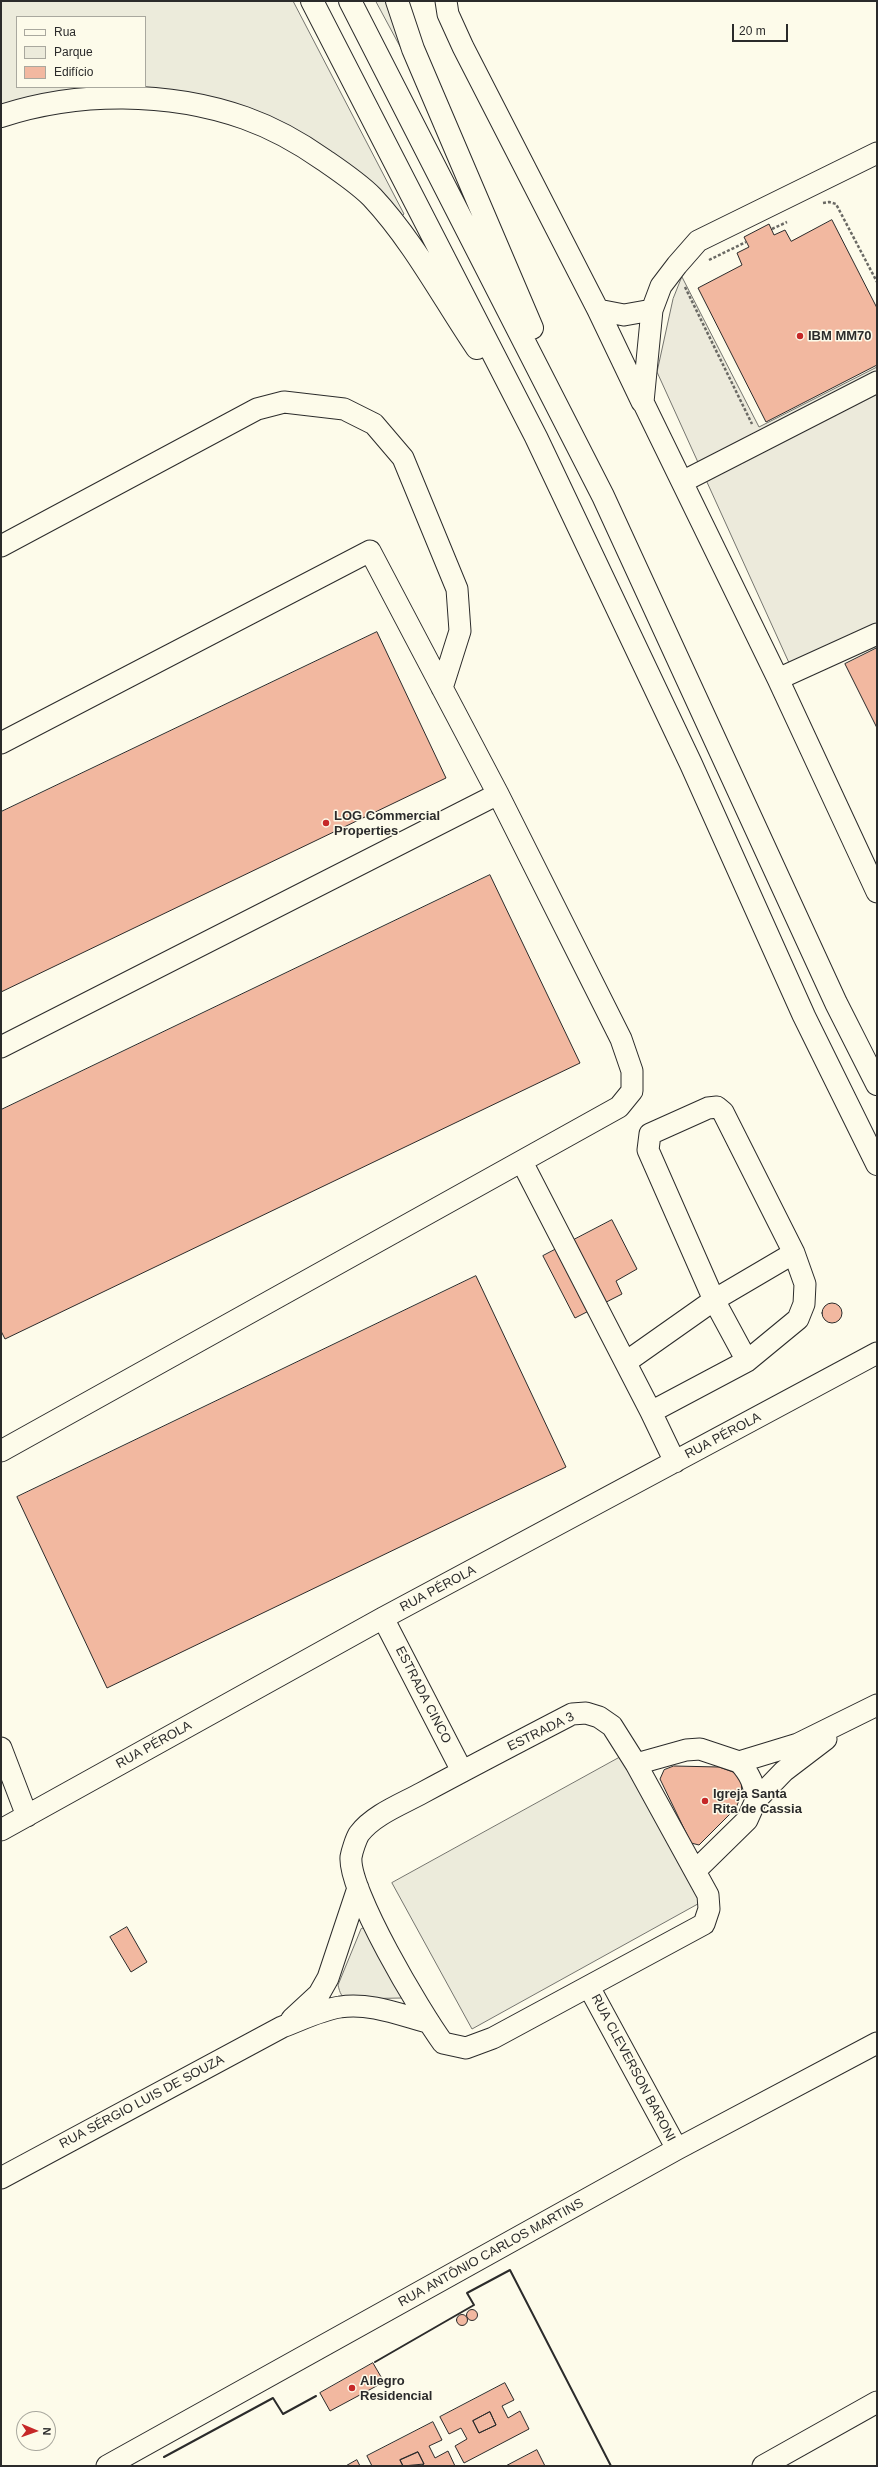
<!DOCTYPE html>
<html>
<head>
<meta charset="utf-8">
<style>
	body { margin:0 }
	#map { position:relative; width:878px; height:2467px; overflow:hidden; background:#fdfbea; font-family:Helvetica,sans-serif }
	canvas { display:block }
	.frame { position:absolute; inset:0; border:2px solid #2b2b2b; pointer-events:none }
	.legend { position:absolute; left:16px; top:16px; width:130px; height:72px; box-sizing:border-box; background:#fdfbea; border:1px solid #a9a89e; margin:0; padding:5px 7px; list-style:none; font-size:12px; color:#2b2b2b }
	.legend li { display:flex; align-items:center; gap:8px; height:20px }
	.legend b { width:20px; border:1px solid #a9a89e }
	.north { position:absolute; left:16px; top:2411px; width:40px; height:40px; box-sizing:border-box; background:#fdfbea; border:1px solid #a9a89e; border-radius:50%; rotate:92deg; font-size:11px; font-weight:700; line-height:16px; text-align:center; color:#2b2b2b }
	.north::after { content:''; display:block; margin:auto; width:14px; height:18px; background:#c62828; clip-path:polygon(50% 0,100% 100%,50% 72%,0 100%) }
	.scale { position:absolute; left:732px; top:24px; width:56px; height:18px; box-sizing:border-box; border:2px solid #2b2b2b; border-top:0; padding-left:5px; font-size:12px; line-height:14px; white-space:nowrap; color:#2b2b2b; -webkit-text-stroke:3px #fdfbea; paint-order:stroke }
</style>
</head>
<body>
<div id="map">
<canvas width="878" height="2467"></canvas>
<div class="frame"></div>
<ul class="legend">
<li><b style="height:5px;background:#fdfbea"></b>Rua</li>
<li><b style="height:11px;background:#ecebdb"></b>Parque</li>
<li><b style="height:11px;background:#f2b8a0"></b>Edifício</li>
</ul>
<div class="north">N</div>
<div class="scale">20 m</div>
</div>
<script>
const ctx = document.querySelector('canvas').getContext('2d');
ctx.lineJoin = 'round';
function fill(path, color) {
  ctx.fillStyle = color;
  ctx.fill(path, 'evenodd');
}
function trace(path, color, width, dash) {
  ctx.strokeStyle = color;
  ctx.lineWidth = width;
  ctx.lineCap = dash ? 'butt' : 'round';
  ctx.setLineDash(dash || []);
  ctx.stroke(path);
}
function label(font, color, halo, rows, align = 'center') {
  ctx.font = font + ' Helvetica,sans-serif';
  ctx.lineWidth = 3;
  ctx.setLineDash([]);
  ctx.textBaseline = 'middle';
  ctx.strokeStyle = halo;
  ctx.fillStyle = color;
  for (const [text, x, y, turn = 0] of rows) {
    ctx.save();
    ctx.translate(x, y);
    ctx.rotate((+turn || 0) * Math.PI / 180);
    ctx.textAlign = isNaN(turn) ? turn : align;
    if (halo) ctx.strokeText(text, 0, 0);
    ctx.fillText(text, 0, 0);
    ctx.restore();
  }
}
const green = new Path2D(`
	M 1,1 L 293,1 L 404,214 L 401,217 L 227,103 L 1,107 ZM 17,17 L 145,17 L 145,87 L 17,87 Z
	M 376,1 L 387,1 L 402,50 Z
	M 626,1754 L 705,1900 L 472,2029 L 392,1883 Z
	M 367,1927 L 404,1996 L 402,1998 L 348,1999 C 341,1997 340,1993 338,1985 L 361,1929 Z`);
const parking = new Path2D(`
	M 682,277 L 759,427 L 877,367 L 877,634 L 795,676 L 657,372 L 673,299 Z`);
const building = new Path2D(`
	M 832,220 L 877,308 L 877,365 L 766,422 L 698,288 L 742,265 L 737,253 L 749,247 L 744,237 L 769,224 L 774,235 L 785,230 L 791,241 Z
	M 377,632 L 446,778 L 1,992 L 1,812 Z
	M 877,648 L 877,728 L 845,664 Z
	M 490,875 L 580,1063 L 5,1339 L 1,1331 L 1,1110 Z
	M 612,1220 L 637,1269 L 616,1281 L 622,1294 L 575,1318 L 543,1256 Z
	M 476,1276 L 566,1467 L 107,1688 L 17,1497 Z
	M822 1313a10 10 0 1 1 20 0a10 10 0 1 1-20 0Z
	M 674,1766 L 719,1767 L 733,1772 L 741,1780 L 742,1793 L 736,1808 L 699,1845 L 691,1843 L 660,1779 L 664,1770 Z
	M 127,1927 L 147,1962 L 131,1972 L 110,1937 Z
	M466.5 2315a5.5 5.5 0 1 1 11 0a5.5 5.5 0 1 1-11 0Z
	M456.5 2320a5.5 5.5 0 1 1 11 0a5.5 5.5 0 1 1-11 0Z
	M 373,2363 L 384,2382 L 330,2411 L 320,2393 Z
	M 505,2383 L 514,2400 L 502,2406 L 508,2418 L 520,2411 L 529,2429 L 464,2463 L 455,2446 L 467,2439 L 461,2428 L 449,2434 L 440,2417 ZM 490,2412 L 496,2425 L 479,2433 L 473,2421 Z
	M 490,2412 L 496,2425 L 479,2433 L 473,2421 Z
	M 433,2422 L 442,2440 L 429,2446 L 435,2458 L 448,2451 L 455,2466 L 420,2466 L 424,2464 L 418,2452 L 400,2460 L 403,2466 L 372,2466 L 367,2456 Z
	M 537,2450 L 545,2466 L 506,2466 Z
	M 418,2452 L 424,2464 L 403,2466 L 400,2460 Z
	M 357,2460 L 360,2466 L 346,2466 Z`);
const path = new Path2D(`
	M 823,203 L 829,202 L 836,204 L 877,282
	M 772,229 L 787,222
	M 709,260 L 746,242
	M 685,287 L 752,424`);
const minor = new Path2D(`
	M 446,1 L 448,14 L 463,47 L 598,310 L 642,402
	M 877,153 L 698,241 L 677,265 L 661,286 L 652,310 L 643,402 L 778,679 L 877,892
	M 598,310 L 624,315 L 652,310
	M 682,482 L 877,382
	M 1,546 L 257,409 L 284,402 L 344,409 L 374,424 L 403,458 L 457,589 L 460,631 L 442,688
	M 778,679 L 877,634
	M 1,743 L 370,551 L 498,794 L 621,1039 L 632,1071 L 632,1091 L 619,1107 L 1,1451
	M 1,1047 L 498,794
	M 522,1162 L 651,1412 L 675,1462
	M 626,1362 L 714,1300 L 794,1253
	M 651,1412 L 747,1361 L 798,1319 L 804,1304 L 805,1284 L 794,1253 L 723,1112 L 717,1107 L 708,1108 L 650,1134 L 648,1150 L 714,1300 L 747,1361
	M 383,1618 L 462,1771
	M 586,1713 L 599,1717 L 612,1726 L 636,1764 L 708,1895 L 709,1909 L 704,1924 L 493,2038 L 466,2048 L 443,2043 C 421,2013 348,1891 351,1857 C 352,1851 356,1839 359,1834 C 373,1815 402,1804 422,1793 C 472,1766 522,1740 572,1714 Z
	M 1,1748 L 27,1816
	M 739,1762 C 750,1774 755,1785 756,1800
	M 636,1764 L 686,1750 L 700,1749 L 739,1762 L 798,1744 L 877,1705
	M 1,1830 L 383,1618 L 877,1353
	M 695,1871 L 747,1820 L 756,1800 L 784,1771 L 826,1739
	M 589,1987 L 677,2149
	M 292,2019 L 319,1994 L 328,1978 L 358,1888
	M 1,2178 L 282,2027 C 301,2020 320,2010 340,2007 C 368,2002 401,2015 427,2022
	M 107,2466 L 677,2149 L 877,2043
	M 763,2466 L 877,2402`);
const highway = new Path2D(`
	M 312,1 L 536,437 L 691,764 L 804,1016 L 877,1164
	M 350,1 L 603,496 L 836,1003 L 877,1084
	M 397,1 L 413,49 L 532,328
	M 1,116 C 78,91 168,91 245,118 C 273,128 300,143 324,160 C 340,171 358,183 372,197 C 414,242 443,298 477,348`);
const wall = new Path2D(`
	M 375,2362 L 474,2305 L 467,2293 L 510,2270 L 611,2466
	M 164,2457 L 273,2398 L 283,2414 L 316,2396`);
const markers = [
	[800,336,4,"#c62828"],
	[326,823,4,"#c62828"],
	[705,1801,4,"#c62828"],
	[352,2388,4,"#c62828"]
];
const poiNames = [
	["IBM MM70",808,336],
	["LOG Commercial",334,816],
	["Properties",334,831],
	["Igreja Santa",713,1794],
	["Rita de Cassia",713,1809],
	["Allegro",360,2381],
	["Residencial",360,2396]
];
const streetNames = [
	["RUA PÉROLA",723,1436,-28],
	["RUA PÉROLA",438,1589,-28],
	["ESTRADA CINCO",423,1695,63],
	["ESTRADA 3",541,1732,-26],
	["RUA PÉROLA",154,1745,-29],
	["RUA CLEVERSON BARONI",633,2068,62],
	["RUA SÉRGIO LUIS DE SOUZA",142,2102,-28],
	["RUA ANTÔNIO CARLOS MARTINS",491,2253,-29]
];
fill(green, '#ecebdb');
trace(green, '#74746e', 1);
fill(parking, '#eceadb');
trace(parking, '#74746e', 1);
fill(building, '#f2b8a0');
trace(building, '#2b2b2b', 1);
trace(minor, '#2b2b2b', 23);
trace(highway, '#2b2b2b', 24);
trace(path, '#6a6964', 2.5, [3, 2]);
trace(minor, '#fdfbea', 21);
trace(highway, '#fdfbea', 22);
trace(wall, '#2b2b2b', 2);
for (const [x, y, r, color] of markers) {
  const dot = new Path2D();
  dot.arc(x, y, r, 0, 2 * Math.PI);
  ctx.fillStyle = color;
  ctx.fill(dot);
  trace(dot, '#fdfbea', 1.5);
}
label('bold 13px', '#2b2b2b', '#fdfbea', poiNames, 'left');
label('13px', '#2b2b2b', '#fdfbea', streetNames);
</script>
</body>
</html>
